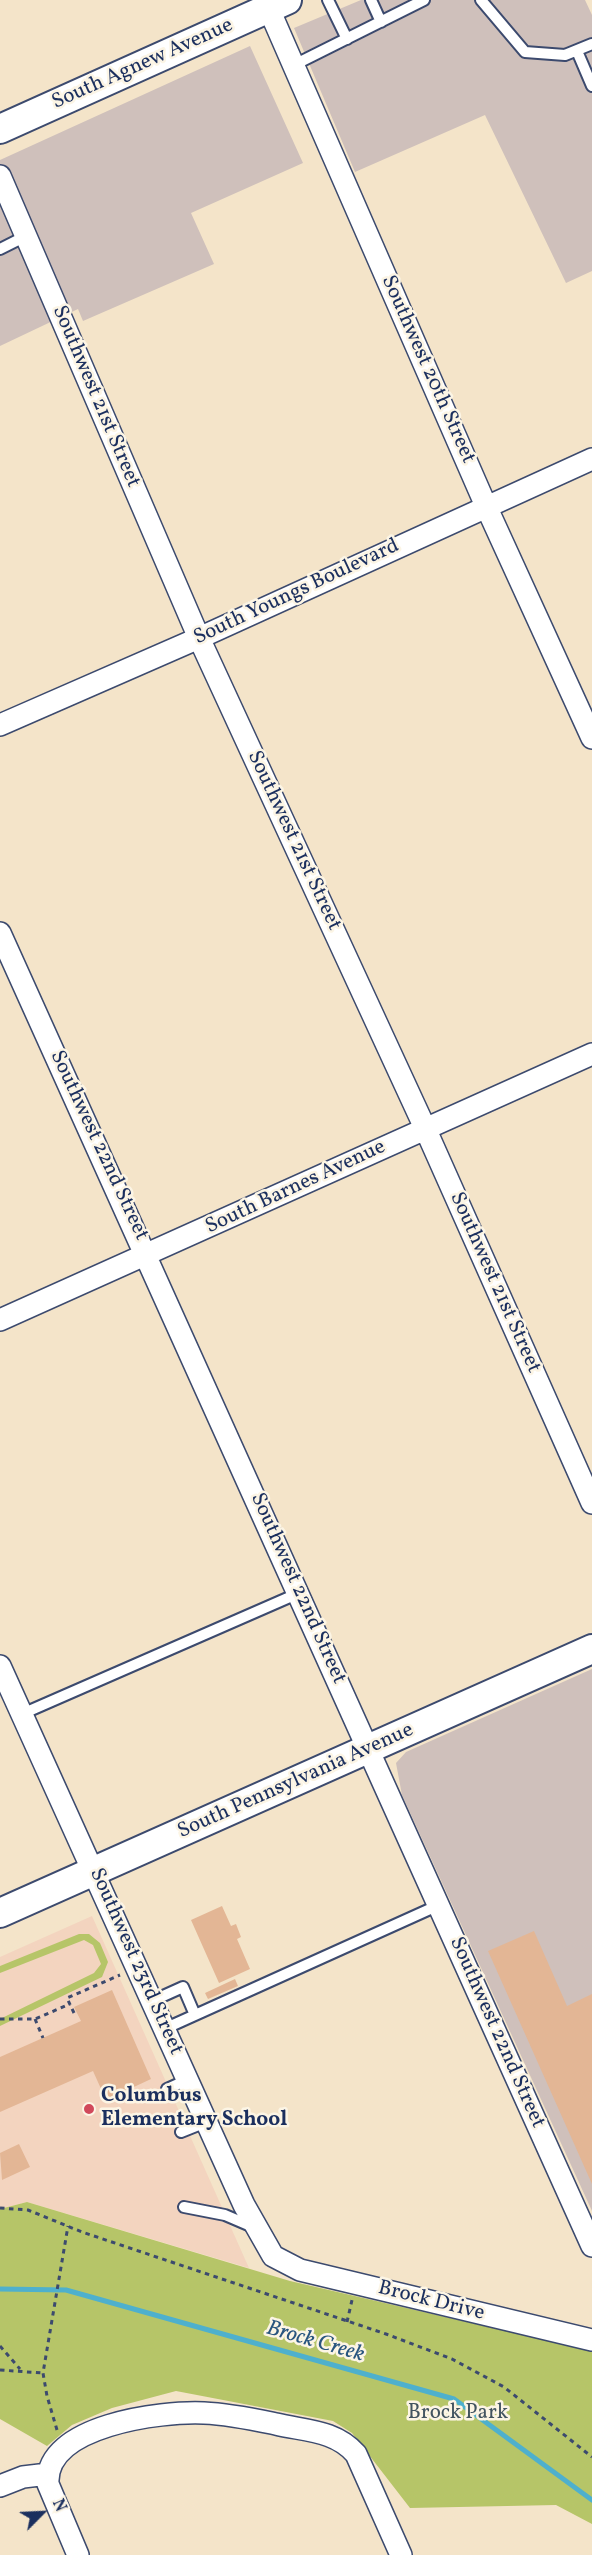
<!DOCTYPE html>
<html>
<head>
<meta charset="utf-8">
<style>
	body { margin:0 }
	#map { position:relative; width:592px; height:2555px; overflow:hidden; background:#f4e4c9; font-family:Vollkorn,serif }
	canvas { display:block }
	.north { position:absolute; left:12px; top:2483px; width:60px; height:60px; -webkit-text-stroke:4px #fcf5e5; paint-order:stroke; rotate:66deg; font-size:16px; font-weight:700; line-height:24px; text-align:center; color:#1b2f5e }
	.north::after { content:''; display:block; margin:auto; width:21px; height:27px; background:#1b2f5e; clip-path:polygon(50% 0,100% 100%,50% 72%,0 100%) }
</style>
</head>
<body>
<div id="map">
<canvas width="592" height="2555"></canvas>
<div class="north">N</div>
</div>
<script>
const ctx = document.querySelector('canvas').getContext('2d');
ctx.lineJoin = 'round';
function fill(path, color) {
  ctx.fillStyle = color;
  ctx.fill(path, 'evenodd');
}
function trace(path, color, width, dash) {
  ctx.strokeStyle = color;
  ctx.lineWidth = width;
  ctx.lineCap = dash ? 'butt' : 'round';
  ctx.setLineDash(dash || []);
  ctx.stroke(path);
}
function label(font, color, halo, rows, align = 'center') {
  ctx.font = font + ' Vollkorn,serif';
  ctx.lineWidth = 5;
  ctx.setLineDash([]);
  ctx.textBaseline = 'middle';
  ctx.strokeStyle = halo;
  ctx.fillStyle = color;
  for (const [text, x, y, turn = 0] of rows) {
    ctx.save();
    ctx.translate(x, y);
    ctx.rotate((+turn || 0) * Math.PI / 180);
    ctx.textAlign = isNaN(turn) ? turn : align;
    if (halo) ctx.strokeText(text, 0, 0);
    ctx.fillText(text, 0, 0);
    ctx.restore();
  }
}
const built = new Path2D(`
	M 92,1916 L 249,2268 L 27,2202 L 0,2209 L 0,1957 Z`);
const industrial = new Path2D(`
	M 361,0 L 585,0 L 592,15 L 592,271 L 566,283 L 485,115 L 355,172 L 294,28 Z
	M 250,46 L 303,163 L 191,213 L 214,264 L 83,321 L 78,309 L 0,346 L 0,160 Z
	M 592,1669 L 592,2211 L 402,1795 L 396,1763 L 406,1752 Z`);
const green = new Path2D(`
	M 79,1934 L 89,1934 L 100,1943 L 108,1962 L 102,1977 L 0,2026 L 0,2019 L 94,1973 L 101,1964 L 93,1945 L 84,1940 L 0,1973 L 0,1966 Z
	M 27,2202 L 290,2281 L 592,2351 L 592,2524 L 556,2505 L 410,2508 L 352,2433 L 333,2421 L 176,2391 L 112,2408 L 72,2425 L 47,2446 L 0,2419 L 0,2209 Z`);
const stream = new Path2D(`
	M 0,2289 L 66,2290 L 454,2399 L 592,2500`);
const building = new Path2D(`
	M 222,1906 L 231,1926 L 236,1924 L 241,1937 L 237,1939 L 250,1969 L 219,1983 L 191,1920 Z
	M 534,1931 L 567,2006 L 592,1994 L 592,2184 L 488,1951 Z
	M 235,1979 L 238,1986 L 208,1999 L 205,1993 Z
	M 112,1990 L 151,2079 L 106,2100 L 93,2071 L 0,2112 L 0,2057 L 81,2021 L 74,2007 Z
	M 19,2144 L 30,2167 L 2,2180 L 0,2153 Z`);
const path = new Path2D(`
	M 74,2013 L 67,1998 L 120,1975
	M 0,2019 L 35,2019 L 70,2004
	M 35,2019 L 43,2038
	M 0,2208 L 28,2210 L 82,2232 L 386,2334 L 452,2359 L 504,2387 L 592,2457
	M 347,2322 L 352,2300
	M 0,2346 L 20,2369
	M 0,2370 L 43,2373
	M 57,2430 L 47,2396 L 43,2373 L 68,2226`);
const service = new Path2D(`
	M 328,0 L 347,39
	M 371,0 L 381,22
	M 481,0 L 525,52 L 565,55 L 592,44
	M 577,51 L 592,86
	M 294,65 L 424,0
	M 0,249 L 26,236
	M 22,1714 L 299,1593
	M 152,2001 L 183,1987 L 195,2015
	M 164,2029 L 439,1905
	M 167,2089 L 187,2080
	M 181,2132 L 206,2122
	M 184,2207 L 225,2215 L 253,2227`);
const minor = new Path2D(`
	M 265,0 L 486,506 L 592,738
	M 0,176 L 199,638 L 425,1128 L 592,1503
	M 0,725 L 199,638 L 592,459
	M 0,933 L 592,2246
	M 0,1320 L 592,1054
	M 0,1666 L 244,2205 L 273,2256 L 300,2270 L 592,2340
	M 0,2486 L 23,2477 L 48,2474
	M 78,2555 L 48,2484 C 44,2425 162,2411 204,2413 C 229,2414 252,2419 276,2424 C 305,2431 335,2430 356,2454 L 401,2555`);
const secondary = new Path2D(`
	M 0,129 L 287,0
	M 0,1913 L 592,1649`);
const markers = [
	[89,2109,6,"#d1495b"]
];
const streetNames = [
	["South Agnew Avenue",143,65,-24],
	["Southwest 20th Street",427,370,66],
	["Southwest 21st Street",95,397,67],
	["South Youngs Boulevard",297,593,-25],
	["Southwest 21st Street",293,841,65],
	["Southwest 22nd Street",98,1146,65],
	["South Barnes Avenue",296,1188,-25],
	["Southwest 21st Street",494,1283,66],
	["Southwest 22nd Street",297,1589,66],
	["South Pennsylvania Avenue",296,1782,-24],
	["Southwest 23rd Street",135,1962,66],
	["Southwest 22nd Street",496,2033,66],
	["Brock Drive",431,2302,14]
];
const poiNames = [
	["Columbus",101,2097],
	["Elementary School",101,2121]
];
const parkNames = [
	["Brock Park",458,2414]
];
const waterNames = [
	["Brock Creek",315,2343,16]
];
fill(built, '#f3d4bf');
fill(industrial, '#cfc0bb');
fill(green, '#b6c568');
trace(stream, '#4eb0cd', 5);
fill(building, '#e3b695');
trace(service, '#3c4a6e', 14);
trace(minor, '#3c4a6e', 24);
trace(secondary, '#3c4a6e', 32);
trace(path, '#3c4a6e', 3, [4.5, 4.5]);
trace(service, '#fff', 10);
trace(minor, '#fff', 21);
trace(secondary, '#fff', 28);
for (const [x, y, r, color] of markers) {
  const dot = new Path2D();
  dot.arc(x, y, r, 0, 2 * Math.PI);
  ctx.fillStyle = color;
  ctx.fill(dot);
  trace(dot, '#fcf5e5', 2);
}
label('21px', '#1b2f5e', '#fcf5e5', streetNames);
label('bold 21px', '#1b2f5e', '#fcf5e5', poiNames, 'left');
label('21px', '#425460', '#fcf5e5', parkNames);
label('italic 22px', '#2a567f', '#fcf5e5', waterNames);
</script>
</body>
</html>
